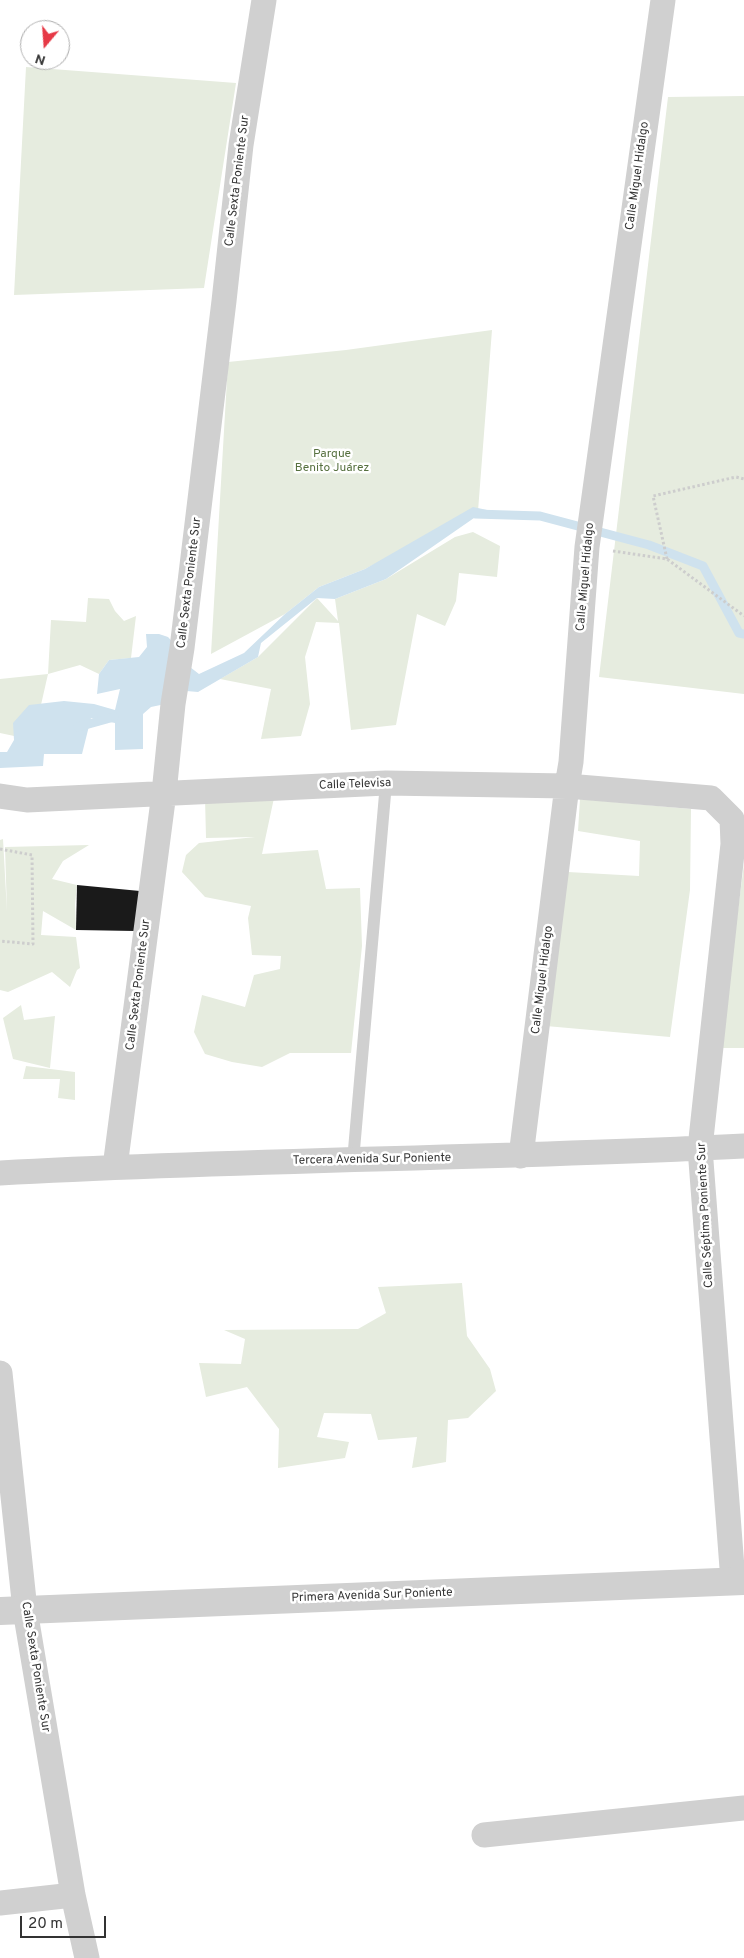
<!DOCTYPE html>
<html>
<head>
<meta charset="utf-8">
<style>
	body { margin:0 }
	#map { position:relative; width:744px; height:1958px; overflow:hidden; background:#fff; font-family:Overpass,sans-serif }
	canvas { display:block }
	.north { position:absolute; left:20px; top:20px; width:50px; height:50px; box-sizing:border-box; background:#fff; border:1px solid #adadad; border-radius:50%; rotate:198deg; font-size:14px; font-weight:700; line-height:20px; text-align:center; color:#333 }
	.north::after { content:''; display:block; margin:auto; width:18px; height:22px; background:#e63946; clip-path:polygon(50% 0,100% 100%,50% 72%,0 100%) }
	.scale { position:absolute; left:20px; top:1916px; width:86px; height:22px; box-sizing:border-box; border:2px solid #333; border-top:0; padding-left:6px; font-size:15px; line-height:18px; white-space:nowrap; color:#333; -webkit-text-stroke:4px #fff; paint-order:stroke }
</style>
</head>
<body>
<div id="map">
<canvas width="744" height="1958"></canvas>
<div class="north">N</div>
<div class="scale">20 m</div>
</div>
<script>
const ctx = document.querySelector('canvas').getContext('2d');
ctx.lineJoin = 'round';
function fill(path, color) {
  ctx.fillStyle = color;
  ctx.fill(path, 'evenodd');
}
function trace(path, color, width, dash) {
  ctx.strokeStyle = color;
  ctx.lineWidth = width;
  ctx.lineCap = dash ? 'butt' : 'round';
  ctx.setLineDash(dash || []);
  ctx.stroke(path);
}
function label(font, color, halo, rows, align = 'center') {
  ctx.font = font + ' Overpass,sans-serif';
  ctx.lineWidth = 5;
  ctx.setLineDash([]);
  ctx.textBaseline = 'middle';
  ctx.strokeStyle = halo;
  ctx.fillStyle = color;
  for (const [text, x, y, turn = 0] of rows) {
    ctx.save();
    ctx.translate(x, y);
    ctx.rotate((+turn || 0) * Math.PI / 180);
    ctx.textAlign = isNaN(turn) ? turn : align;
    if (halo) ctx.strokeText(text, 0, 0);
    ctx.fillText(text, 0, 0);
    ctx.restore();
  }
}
const green = new Path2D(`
	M 26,67 L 236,83 L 204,288 L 14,295 Z
	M 744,96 L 744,694 L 599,677 L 668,97 Z
	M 492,330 L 478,511 L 365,569 L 319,587 L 285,614 L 211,654 L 228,362 L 346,350 Z
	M 473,532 L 500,546 L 497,577 L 459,573 L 456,601 L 445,626 L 417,614 L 396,725 L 351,730 L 339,623 L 316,622 L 305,657 L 310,704 L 301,736 L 261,739 L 271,689 L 220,679 L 258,657 L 317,598 L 338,621 L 335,599 L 386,579 L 455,537 Z
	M 88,598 L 109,599 L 115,611 L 124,621 L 136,616 L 131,658 L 109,660 L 99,674 L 80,665 L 48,674 L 33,740 L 0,733 L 0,679 L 48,674 L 51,620 L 86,622 Z
	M 205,798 L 274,798 L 262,854 L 318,850 L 326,889 L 360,888 L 362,946 L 351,1053 L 290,1053 L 262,1067 L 232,1062 L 205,1054 L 194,1032 L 202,995 L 245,1007 L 254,975 L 280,969 L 281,956 L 252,955 L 248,918 L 251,906 L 205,897 L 182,872 L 186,855 L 199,843 L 255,837 L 206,838 Z
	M 580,799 L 691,809 L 690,890 L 670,1037 L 546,1026 L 568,872 L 639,876 L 640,841 L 578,831 Z
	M 3,839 L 7,912 L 5,847 L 89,845 L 63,861 L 52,879 L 77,885 L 75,904 L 76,930 L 43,911 L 41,935 L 76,937 L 80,968 L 77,970 L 70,987 L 52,972 L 8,992 L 0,990 L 0,840 Z
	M 744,864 L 744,1048 L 720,1048 Z
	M 21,1005 L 24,1020 L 55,1016 L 50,1068 L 13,1059 L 3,1018 Z
	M 26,1066 L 75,1072 L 75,1100 L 58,1098 L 60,1079 L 23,1079 Z
	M 462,1283 L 467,1336 L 490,1369 L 496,1391 L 468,1418 L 448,1420 L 446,1462 L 412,1468 L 417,1437 L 378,1440 L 371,1414 L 324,1413 L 317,1437 L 349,1442 L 345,1458 L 278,1468 L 279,1429 L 247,1387 L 206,1397 L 199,1363 L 241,1364 L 245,1339 L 224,1330 L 358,1329 L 386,1313 L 378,1287 Z`);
const water = new Path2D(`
	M 473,507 L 492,511 L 474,518 L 386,579 L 335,599 L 317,598 L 261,643 L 258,657 L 198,692 L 175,690 L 170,703 L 151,707 L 143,714 L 143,749 L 115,750 L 115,723 L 91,718 L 82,754 L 44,754 L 43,766 L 0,768 L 0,752 L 7,752 L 14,740 L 13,723 L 29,705 L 64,701 L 94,704 L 115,710 L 120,689 L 97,694 L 99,674 L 109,660 L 139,657 L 147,647 L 146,634 L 159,634 L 168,637 L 178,648 L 181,660 L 199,674 L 244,653 L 285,614 L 319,587 L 365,569 Z`);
const stream = new Path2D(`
	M 475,514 L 540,516 L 649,545 L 703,566 L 739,633 L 744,634
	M 78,727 L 114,717`);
const building = new Path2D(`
	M 77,885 L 140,891 L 135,931 L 76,930 Z`);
const path = new Path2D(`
	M 613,551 L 667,559 L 744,616
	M 667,559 L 653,496 L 736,477 L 744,479
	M 0,849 L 32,855 L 33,944 L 0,941`);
const service = new Path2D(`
	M 353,1161 L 386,783`);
const minor = new Path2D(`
	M 0,796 L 27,800 L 386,783 L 567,786 L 711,798 L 732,819 L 733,844 L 700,1148 L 733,1581
	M 521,1156 L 567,786 L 571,762 L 587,547 L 663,0
	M 115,1167 L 164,793 L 173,704 L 182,648 L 224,301 L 241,145 L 264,0
	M 0,1173 C 248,1159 496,1159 744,1146
	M 0,1373 L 25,1610 L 73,1895 L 87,1958
	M 484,1835 L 744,1808
	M 0,1903 L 73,1895`);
const tertiary = new Path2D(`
	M 0,1611 L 744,1581`);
const streetNames = [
	["Calle Miguel Hidalgo",638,176,-82],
	["Calle Sexta Poniente Sur",238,181,-83],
	["Calle Miguel Hidalgo",586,577,-85],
	["Calle Sexta Poniente Sur",190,583,-83],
	["Calle Televisa",355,785,-2],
	["Calle Miguel Hidalgo",543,980,-83],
	["Calle Sexta Poniente Sur",139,985,-83],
	["Tercera Avenida Sur Poniente",372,1160,-1],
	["Calle Séptima Poniente Sur",706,1215,-93],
	["Primera Avenida Sur Poniente",372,1596,-2],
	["Calle Sexta Poniente Sur",35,1667,81]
];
const parkNames = [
	["Parque",332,455],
	["Benito Juárez",332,469]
];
fill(green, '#e6ecdf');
fill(water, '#cfe2ee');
trace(stream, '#cfe2ee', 9);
fill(building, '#1a1a1a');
trace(path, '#cdcdcd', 3, [2.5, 2.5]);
trace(service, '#d0d0d0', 12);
trace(minor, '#d0d0d0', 25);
trace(tertiary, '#d0d0d0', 28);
label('12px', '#333', '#fff', streetNames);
label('12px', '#56703f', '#fff', parkNames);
</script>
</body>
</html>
